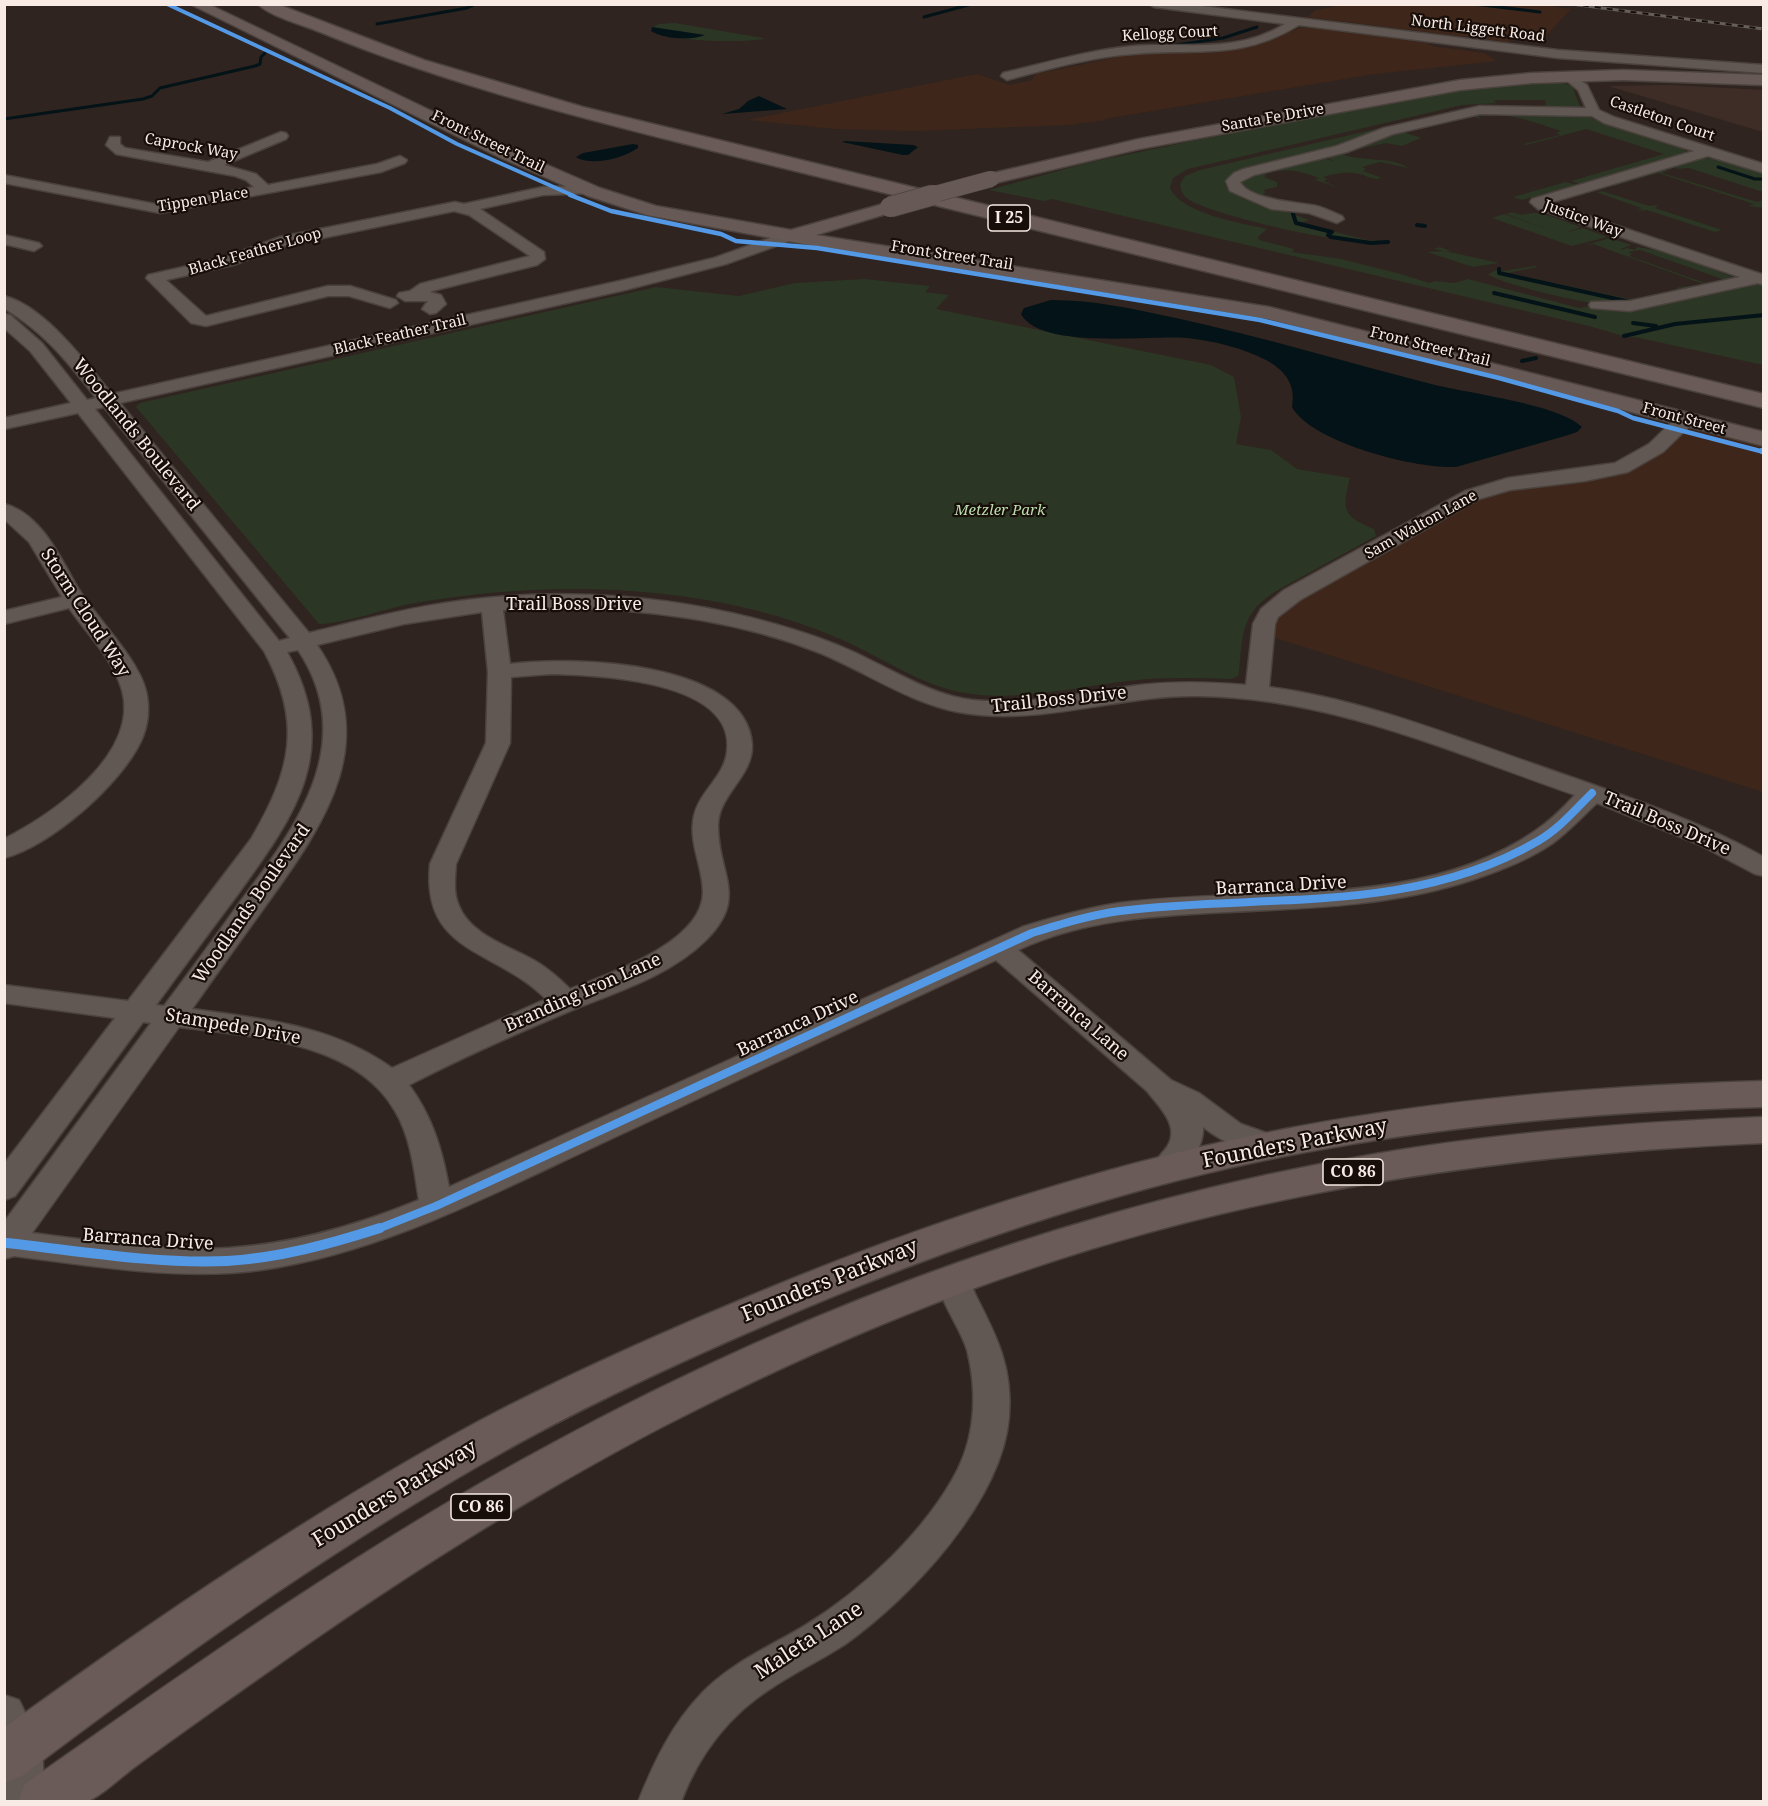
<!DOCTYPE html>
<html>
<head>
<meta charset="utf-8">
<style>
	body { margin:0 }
	#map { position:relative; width:1768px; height:1806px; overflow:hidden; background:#2f241f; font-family:"Noto Serif",serif }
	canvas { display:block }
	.frame { position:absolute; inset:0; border:6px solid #f8eae4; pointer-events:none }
</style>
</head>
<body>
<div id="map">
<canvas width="1768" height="1806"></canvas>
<div class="frame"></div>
</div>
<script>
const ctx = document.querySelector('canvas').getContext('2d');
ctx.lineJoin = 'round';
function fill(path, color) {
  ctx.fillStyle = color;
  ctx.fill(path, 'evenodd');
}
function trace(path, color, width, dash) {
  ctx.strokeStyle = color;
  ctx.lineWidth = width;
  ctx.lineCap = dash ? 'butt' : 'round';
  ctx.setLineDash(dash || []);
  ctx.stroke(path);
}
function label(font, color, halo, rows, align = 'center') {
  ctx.font = font + ' "Noto Serif",serif';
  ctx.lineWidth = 4.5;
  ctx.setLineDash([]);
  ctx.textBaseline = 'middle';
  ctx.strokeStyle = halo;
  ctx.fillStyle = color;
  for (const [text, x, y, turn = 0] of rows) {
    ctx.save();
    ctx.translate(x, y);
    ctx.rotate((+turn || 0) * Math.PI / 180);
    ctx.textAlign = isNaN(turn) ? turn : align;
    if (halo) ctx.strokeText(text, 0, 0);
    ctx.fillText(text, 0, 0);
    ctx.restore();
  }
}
const built = new Path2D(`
	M 1345,5 L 1533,4 L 1571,9 L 1539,43 L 1511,39 L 1509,42 L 1307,17 L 1316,10 Z
	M 1300,28 L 1312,28 L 1427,43 L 1431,46 L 1484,53 L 1497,61 L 1375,74 L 1104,119 L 1108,120 L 1067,125 L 914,131 L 835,129 L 747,120 L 977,74 L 1009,85 L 1032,80 L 1036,74 L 1122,56 L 1153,52 L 1211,52 L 1250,47 Z
	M 1690,429 L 1763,447 L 1763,792 L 1266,635 L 1273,615 L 1471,498 L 1542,482 L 1610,476 L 1658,456 Z`);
const industrial = new Path2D(`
	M 1671,85 L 1763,90 L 1763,132 L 1608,86 Z`);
const green = new Path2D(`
	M 675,23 L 763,38 L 763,39 C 744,43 660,42 650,29 L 659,24 Z
	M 1554,81 L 1572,86 L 1581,109 L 1547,112 L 1545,100 L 1497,100 L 1493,101 L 1498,103 L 1462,105 L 1188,169 L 1173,178 L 1170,188 C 1182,214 1241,223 1267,229 L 1258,237 L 1259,240 L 1294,249 L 1292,252 L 1341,259 L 1401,274 L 1429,283 L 1435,281 L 1454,283 L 1468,279 L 1579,308 L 1591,306 L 1606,308 L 1730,287 L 1763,284 L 1763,365 L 1635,337 L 1627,337 L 1589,326 L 1052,199 L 1044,201 L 989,190 L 1087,163 L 1192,141 L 1436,94 L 1478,88 Z
	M 1494,105 L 1508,107 L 1238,173 L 1237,193 L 1309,220 L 1300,223 L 1367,240 L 1390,242 C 1363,250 1212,216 1188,199 C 1182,195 1181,190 1180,184 L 1185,176 L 1200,170 L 1470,107 Z
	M 1490,113 L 1582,114 L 1622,130 L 1684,149 L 1687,153 L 1579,184 L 1571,181 L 1664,154 L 1586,129 L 1527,145 L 1524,144 L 1560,135 L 1556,133 L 1561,131 C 1533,122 1506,111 1478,116 L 1481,119 L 1471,116 Z
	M 1396,132 L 1406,133 L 1421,138 L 1402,146 L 1386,143 L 1349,151 L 1377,142 L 1379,138 Z
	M 1339,153 C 1362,163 1388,155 1409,168 L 1380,162 L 1362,167 L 1366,169 L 1363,171 L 1382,178 C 1370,181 1364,173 1353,173 C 1343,172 1333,174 1323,177 L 1327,179 L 1324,181 L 1337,187 L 1315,180 L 1319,178 C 1296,170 1288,168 1264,174 L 1267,176 L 1264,177 L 1277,182 L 1277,187 L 1263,190 L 1266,192 L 1263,194 L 1291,203 C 1271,201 1253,197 1238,183 L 1241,183 L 1239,182 L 1243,177 L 1322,158 L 1334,161 L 1326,157 Z
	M 1703,158 L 1716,159 L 1763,174 L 1763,192 L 1689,168 L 1677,169 L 1673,165 Z
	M 1660,169 L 1669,170 L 1662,173 L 1757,202 L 1763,200 L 1763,208 L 1748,206 L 1754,204 L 1658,173 L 1614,186 L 1608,183 Z
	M 1566,182 L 1577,185 L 1522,200 L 1513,197 Z
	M 1602,191 L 1649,206 L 1658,205 L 1655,208 L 1722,230 L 1715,232 L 1647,210 L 1639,211 L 1643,209 L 1637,210 L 1641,208 L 1596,192 Z
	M 1512,212 C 1525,217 1525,213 1535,213 C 1549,214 1567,223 1581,227 L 1565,233 L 1583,228 L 1607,237 L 1572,246 L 1492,218 L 1504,214 L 1555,232 L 1506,214 Z
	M 1610,238 L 1631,245 L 1621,249 L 1622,250 L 1627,248 L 1635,250 L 1637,247 L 1667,252 L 1738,279 L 1728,281 L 1640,250 L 1629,252 L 1632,254 L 1629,256 L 1708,284 L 1718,281 L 1726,283 L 1685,291 L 1676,288 C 1686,285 1694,287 1703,284 L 1593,244 L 1583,246 Z
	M 1440,247 L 1451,251 L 1445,251 L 1499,263 L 1473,267 L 1427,252 L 1444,251 L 1434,249 Z
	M 1535,266 L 1538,267 L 1507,273 L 1630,299 L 1666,295 C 1648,298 1629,303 1610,305 C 1594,306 1499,284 1488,274 L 1499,269 L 1503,271 Z
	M 864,279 L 930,286 L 925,292 L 949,295 L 936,309 L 1211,365 L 1234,377 L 1241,417 L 1236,444 L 1271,450 L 1297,469 L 1350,478 C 1342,509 1342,516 1374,529 L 1376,536 L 1278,590 C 1241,612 1243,633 1239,671 L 1238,676 L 1231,679 C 1197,678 1162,677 1128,681 C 1074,687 1019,702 965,693 C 920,686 881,656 840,639 C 774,610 702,596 630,591 C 557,586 483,591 410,604 C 384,609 343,624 319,624 L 136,407 L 140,403 L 656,287 L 739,296 L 795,283 Z`);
const water = new Path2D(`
	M 652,27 L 705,35 C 691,41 664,39 651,31 Z
	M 759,96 L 787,109 L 722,114 L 739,109 L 748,101 Z
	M 845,141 L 913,145 L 918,147 L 908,155 L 903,155 L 842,142 Z
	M 633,144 L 638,145 L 638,148 C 624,158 591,167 576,157 L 583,153 Z
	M 1051,300 C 1094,300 1134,309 1176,318 C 1264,337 1349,363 1435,385 C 1468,393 1561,405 1582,427 L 1577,432 L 1565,436 L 1456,467 C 1416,469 1312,443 1292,407 C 1296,385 1286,371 1266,360 C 1243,348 1214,341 1187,338 C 1150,335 1040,350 1021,314 L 1024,308 Z`);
const streamFar1 = new Path2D(`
	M 1474,4 L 1540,12
	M 924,17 L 972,4
	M 377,24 L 467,8 L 476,4
	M 1169,46 L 1223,38 L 1257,27
	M 4,119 L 143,99 L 152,96 L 160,88 L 255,66 L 260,64 L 261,57 L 265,53
	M 1718,167 L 1755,179 L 1764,179`);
const stream = new Path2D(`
	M 1293,214 L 1296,223 L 1332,232 L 1328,235 L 1331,237 L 1371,243 L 1388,242
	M 1417,225 L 1425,226
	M 1499,269 L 1499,273 L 1626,301
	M 1494,293 L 1595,317
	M 1633,323 L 1656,326
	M 1624,336 L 1675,324 L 1764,315
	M 1522,361 L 1536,358`);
const minor = new Path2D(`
	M 1149,4 L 1185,4 L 1558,50 L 1764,65 L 1764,73 L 1558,58 L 1299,25 C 1240,61 1197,48 1133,54 C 1091,57 1048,69 1007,80 L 1001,76 L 1003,73 C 1045,63 1089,50 1133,46 C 1188,42 1235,54 1285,24 L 1154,7 Z
	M 1567,72 L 1587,85 L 1599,110 L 1614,117 L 1764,164 L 1764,173 L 1708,156 L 1549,203 L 1764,275 L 1764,285 L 1758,283 L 1630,311 L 1591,308 L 1589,305 L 1591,302 L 1630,301 L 1740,277 L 1538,209 L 1530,202 L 1532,199 L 1694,151 L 1604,123 L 1592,116 L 1480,114 L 1393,134 L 1347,152 L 1254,175 L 1240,182 C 1248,199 1294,202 1311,205 C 1321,206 1332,212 1342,216 L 1344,219 L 1337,223 L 1309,213 L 1271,209 L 1230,191 L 1226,181 L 1234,173 L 1244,169 L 1337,146 L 1384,128 L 1480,106 L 1586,108 L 1578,90 L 1561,76 Z
	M 281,132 L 286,133 L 288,136 L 286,139 L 224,165 L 256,174 L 268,185 L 377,164 L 400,156 L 407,160 L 405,163 L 381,172 L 160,213 L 4,183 L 4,175 L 160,205 L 254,187 L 246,180 L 235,176 L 116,154 L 106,145 L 110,137 L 120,137 L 120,144 L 125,148 L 208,162 Z
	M 589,186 L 596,190 L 594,193 L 543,195 L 480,209 L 544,252 L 545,259 L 537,265 L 432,291 L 430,292 L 441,295 L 446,304 L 436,313 L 430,314 L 422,309 L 428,301 L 405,301 L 397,296 L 399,293 L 410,291 L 420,284 L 530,256 L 469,215 L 454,211 L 284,246 L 233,265 L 166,280 L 206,316 L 328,286 L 350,286 L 396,300 L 398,303 L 390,308 L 349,296 L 328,296 L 206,326 L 191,323 L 146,278 L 148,275 L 223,258 L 280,237 L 455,202 L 464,204 L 543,187 Z
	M 793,230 L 801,235 L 798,238 L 726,264 L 625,290 L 120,403 L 309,633 C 354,622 399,610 445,603 C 562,585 685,595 798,631 C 824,639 849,649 874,662 C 905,677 937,696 972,700 C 1029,706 1085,692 1140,685 C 1176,681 1211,682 1246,685 L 1253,624 L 1261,609 L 1284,590 L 1465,491 L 1508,478 L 1615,463 L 1649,444 L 1679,415 L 1693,415 L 1695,419 L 1693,423 L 1663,452 L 1628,472 L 1585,481 L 1510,490 L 1479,499 L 1300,600 L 1278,617 L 1275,624 L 1269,687 C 1360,699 1445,733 1531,763 C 1610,791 1690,816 1764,857 L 1764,876 L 1755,874 L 1698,844 L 1597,803 C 1583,816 1569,831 1553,843 C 1530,859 1502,870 1475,879 C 1395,906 1311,908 1227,912 C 1155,916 1085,919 1018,950 L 1171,1080 L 1199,1093 L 1241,1124 L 1281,1138 L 1286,1146 L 1281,1154 C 1258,1161 1221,1141 1203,1127 C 1204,1144 1191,1167 1177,1177 C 1170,1183 1162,1180 1154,1178 L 1149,1170 C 1154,1161 1161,1155 1167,1147 C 1181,1126 1159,1107 1147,1091 L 996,960 C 864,1021 732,1083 600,1144 C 490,1195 381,1253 261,1270 C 179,1281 95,1266 14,1256 L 4,1259 L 4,1222 L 151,1023 L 143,1022 L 15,1196 L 4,1200 L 4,1164 L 115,1018 L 4,1003 L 4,985 L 128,1001 L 251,839 C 291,771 303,723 264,651 L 78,413 L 4,429 L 4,418 L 71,403 L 30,351 L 4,328 L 4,314 L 10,315 L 42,343 L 87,400 L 96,398 C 65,359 47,335 4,308 L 4,296 C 45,306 86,363 112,394 L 624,280 L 714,258 ZM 104,407 L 284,631 L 290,638 L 279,641 L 95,409 ZM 576,608 C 660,611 742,622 820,653 C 866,672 908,702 958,712 C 1037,727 1117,695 1196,696 C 1330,697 1451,752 1575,795 C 1563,808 1550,821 1535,831 C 1418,912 1253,885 1119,903 C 1086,908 1054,917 1022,927 L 449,1187 C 442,1149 432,1116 409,1085 C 461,1058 515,1034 570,1011 C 616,992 670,976 706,940 C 749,897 718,875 718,826 C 718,794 754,776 752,744 C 746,660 570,656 510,664 L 503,610 ZM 482,612 L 488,672 L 486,743 L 430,864 C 421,955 496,948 546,999 L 392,1068 C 332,1025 263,1019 192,1009 C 217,973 243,937 269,901 C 326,822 382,739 317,645 L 404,624 ZM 298,650 C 360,742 296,828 240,902 C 215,937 190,971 164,1006 L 156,1005 C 183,968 210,931 238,894 C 296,814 342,750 287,652 ZM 551,674 C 597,675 737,680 727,752 C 724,777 699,792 694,816 C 688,842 703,867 703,892 C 703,943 608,974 570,989 C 560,979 550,970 537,962 C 512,947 471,936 459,906 C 453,893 455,878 456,864 L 510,743 L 511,677 ZM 179,1027 C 249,1036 356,1041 395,1111 C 411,1138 414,1170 419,1200 C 358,1225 294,1244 228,1248 C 163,1251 97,1241 32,1233 Z
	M 4,235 L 39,243 L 42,246 L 34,251 L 4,244 Z
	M 4,504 C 41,513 61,559 78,588 C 97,619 138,658 146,691 C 150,708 148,726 141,741 C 121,784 51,846 4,858 L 4,839 C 53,814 140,754 122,690 C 113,659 87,634 69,608 L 4,624 L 4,611 L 62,597 L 29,542 L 4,519 Z
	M 955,1267 L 967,1271 C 971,1279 972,1288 976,1296 C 997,1337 1013,1368 1009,1417 C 1002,1501 912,1596 847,1643 C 823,1659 797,1671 773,1687 C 730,1714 699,1754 681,1802 L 638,1802 C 654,1762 672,1724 702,1693 C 731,1663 769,1647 804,1626 C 862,1591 927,1530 958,1469 C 976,1432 977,1389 967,1350 C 961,1329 940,1302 939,1283 C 938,1278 941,1275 943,1271 Z
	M 4,1695 L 19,1700 L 42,1747 L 45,1802 L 4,1802 Z`);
const major = new Path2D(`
	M 190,4 L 208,4 L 513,150 L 600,188 L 656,206 L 791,230 L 890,202 L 896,203 L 899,207 L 896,211 L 816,235 L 1269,307 L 1764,432 L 1764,446 L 1268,319 L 815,246 L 647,215 L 588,196 L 501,158 Z
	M 1623,70 L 1764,75 L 1764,85 L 1623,80 L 1532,83 L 1460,90 L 1139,149 L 991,184 L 985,183 L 982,179 L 985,175 L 1139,139 L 1460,80 L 1532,73 Z`);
const highway = new Path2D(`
	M 258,4 L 277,4 L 424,60 L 583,107 L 1764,394 L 1764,408 L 738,157 C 597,122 454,87 320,32 C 303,25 269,16 258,4 Z
	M 1764,1081 L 1764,1107 C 1585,1112 1407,1128 1233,1167 C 1070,1204 915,1260 763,1326 C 666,1368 571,1412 480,1465 C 320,1557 169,1665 22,1776 L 4,1783 L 4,1728 C 157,1617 313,1511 479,1421 C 561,1378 645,1340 731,1304 C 893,1235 1059,1178 1231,1140 C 1406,1102 1584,1086 1764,1081 Z
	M 1764,1117 L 1764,1143 C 1556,1152 1350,1177 1150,1232 C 981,1278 817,1347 662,1427 C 526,1498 397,1581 272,1669 C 225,1702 178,1735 132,1769 C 120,1778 98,1799 85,1802 C 69,1805 36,1802 18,1802 L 25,1784 C 197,1663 368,1542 553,1443 C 810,1304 1087,1203 1375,1154 C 1504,1132 1633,1122 1764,1117 Z`);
const rail = new Path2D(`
	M 1571,4 L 1764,29`);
const majorBridgeFar1 = new Path2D(`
	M 928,196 L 991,179`);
const majorBridge = new Path2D(`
	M 890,207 L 933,195`);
const cyclewayFar4 = new Path2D(`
	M 167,4 L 390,108 L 457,144 L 574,196`);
const cyclewayFar3 = new Path2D(`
	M 570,195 L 611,211 L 721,234 L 736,241 L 817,248 L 1260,320 L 1499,378 L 1618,411 L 1633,418 L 1764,452`);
const cyclewayFar2 = new Path2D(`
	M 1762,451 L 1764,452`);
const cyclewayFar1 = new Path2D(`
	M 375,1230 L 436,1206 L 1032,933 C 1061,924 1090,915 1120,911 C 1261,893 1410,916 1538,841 C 1559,829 1575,810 1592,793`);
const cycleway = new Path2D(`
	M 7,1243 C 80,1251 153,1264 227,1261 C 279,1258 330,1244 380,1228`);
const farStreetnames = [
	["North Liggett Road",1478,29,7],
	["Kellogg Court",1170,34,-3],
	["Santa Fe Drive",1273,118,-10],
	["Castleton Court",1662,119,19],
	["Front Street Trail",488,142,26],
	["Caprock Way",191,147,10],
	["Tippen Place",203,200,-9],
	["Justice Way",1583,219,20],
	["Black Feather Loop",255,252,-16],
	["Front Street Trail",952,256,9],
	["Black Feather Trail",400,335,-13],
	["Front Street Trail",1430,347,14],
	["Front Street",1684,419,15],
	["Sam Walton Lane",1421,525,-29]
];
const farParknames = [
	["Metzler Park",1000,511]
];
const shields = [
	[1009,218,42],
	[1353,1172,60],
	[481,1507,60]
];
const shieldNames = [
	["I 25",1009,218],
	["CO 86",1353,1172],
	["CO 86",481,1507]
];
const streetNames = [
	["Woodlands Boulevard",136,435,51],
	["Trail Boss Drive",574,605],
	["Storm Cloud Way",85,613,57],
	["Trail Boss Drive",1059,700,-6],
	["Trail Boss Drive",1667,824,23],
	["Barranca Drive",1281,886,-3],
	["Woodlands Boulevard",252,904,-55],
	["Branding Iron Lane",583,993,-24],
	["Barranca Lane",1078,1016,41],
	["Barranca Drive",798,1024,-25],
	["Stampede Drive",233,1027,10],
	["Barranca Drive",148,1240,4]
];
const nearStreetnames = [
	["Founders Parkway",1295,1144,-11],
	["Founders Parkway",830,1281,-22],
	["Founders Parkway",395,1494,-31],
	["Maleta Lane",809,1641,-33]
];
fill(built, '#3e261a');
fill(industrial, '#3e2d26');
fill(green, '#2c3624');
fill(water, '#041317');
trace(streamFar1, '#041317', 3);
trace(stream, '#041317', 4);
trace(minor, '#4b423e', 3);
trace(major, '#4b423e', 3);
trace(highway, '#4b423e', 3);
fill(minor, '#615854');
fill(major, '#675a56');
fill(highway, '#6a5b58');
trace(rail, '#665e5a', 3);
trace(rail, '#170e09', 2, [6]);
trace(majorBridgeFar1, '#4b423e', 17, []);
trace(majorBridge, '#4b423e', 22, []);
trace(majorBridgeFar1, '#675a56', 16);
trace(majorBridge, '#675a56', 20);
trace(cyclewayFar4, '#5399e6', 4);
trace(cyclewayFar3, '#5399e6', 4.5);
trace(cyclewayFar2, '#5399e6', 6);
trace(cyclewayFar1, '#5399e6', 8);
trace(cycleway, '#5399e6', 10);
label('15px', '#f8eae4', '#170e09', farStreetnames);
label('italic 15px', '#bbddad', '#170e09', farParknames);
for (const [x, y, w] of shields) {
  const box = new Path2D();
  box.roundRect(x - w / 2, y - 13, w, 26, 4.5);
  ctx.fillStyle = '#170e09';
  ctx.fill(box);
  trace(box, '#f8eae4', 1.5);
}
label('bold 16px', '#f8eae4', null, shieldNames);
label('18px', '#f8eae4', '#170e09', streetNames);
label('21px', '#f8eae4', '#170e09', nearStreetnames);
</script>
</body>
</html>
